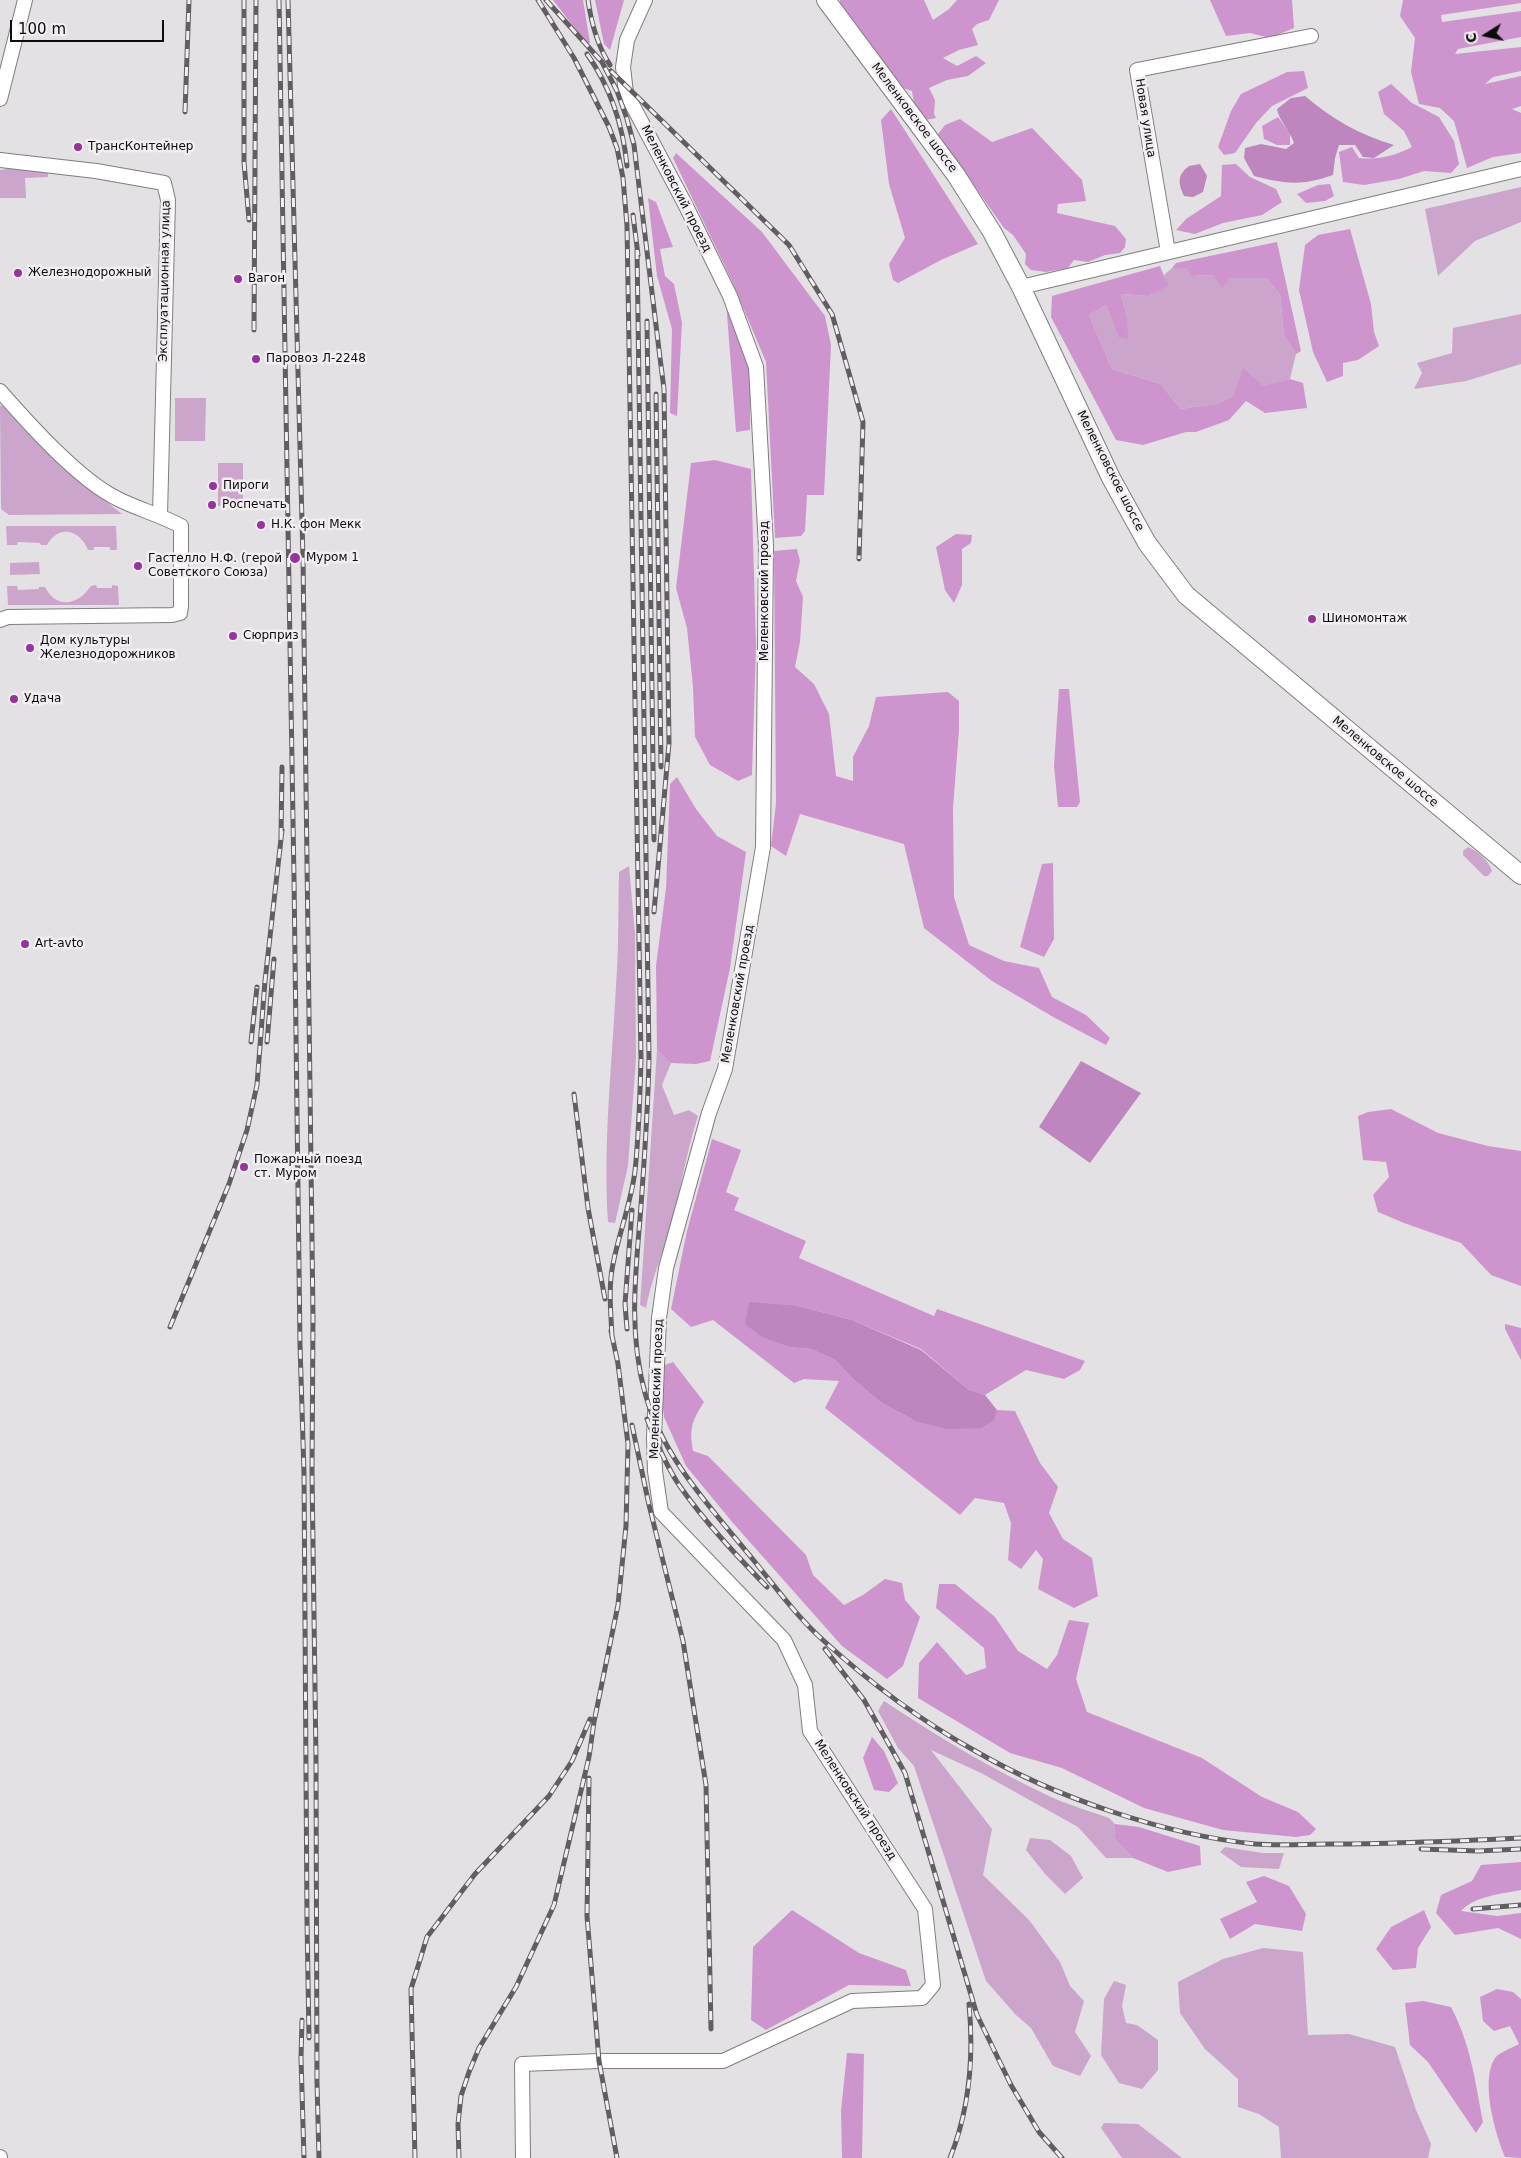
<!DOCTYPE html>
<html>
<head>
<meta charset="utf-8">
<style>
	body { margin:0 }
	#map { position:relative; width:1521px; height:2158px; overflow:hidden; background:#e4e1e4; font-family:"DejaVu Sans",sans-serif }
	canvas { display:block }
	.north { position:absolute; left:1461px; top:10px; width:50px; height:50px; -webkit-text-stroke:4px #f2eef2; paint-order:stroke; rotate:260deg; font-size:14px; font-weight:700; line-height:20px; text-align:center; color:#0d0c0d }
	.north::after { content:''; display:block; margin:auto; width:18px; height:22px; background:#0d0c0d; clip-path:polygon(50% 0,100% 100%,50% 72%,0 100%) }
	.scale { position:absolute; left:10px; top:20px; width:154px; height:22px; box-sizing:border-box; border:2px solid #0d0c0d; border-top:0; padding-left:6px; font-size:15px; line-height:18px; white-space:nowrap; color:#0d0c0d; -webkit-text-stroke:4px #f2eef2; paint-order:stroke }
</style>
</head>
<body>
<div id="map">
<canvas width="1521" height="2158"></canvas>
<div class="north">С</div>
<div class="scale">100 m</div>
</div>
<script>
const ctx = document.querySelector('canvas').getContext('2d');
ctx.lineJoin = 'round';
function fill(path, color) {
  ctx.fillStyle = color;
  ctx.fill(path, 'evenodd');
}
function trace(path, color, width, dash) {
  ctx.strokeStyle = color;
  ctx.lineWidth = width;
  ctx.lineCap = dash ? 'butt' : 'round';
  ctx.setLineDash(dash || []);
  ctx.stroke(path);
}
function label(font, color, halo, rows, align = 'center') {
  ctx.font = font + ' "DejaVu Sans",sans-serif';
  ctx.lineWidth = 5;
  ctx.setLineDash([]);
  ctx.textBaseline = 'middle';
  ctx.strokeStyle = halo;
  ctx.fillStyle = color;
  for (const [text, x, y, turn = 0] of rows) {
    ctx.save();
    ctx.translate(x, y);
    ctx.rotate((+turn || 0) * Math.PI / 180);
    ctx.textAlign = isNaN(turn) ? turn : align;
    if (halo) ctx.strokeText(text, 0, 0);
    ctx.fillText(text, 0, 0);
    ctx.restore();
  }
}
const green = new Path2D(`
	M 13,168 L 48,170 L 48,177 L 25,178 L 26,198 L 0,198 L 0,170 Z
	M 1521,187 L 1521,222 L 1475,241 L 1438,276 L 1425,209 Z
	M 1172,268 L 1186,268 L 1191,276 L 1213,275 L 1230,278 L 1267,278 L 1280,295 L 1284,335 L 1296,354 L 1290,379 L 1234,395 L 1217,404 L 1180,409 L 1161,384 L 1112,369 L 1089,315 L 1106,305 L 1118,337 L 1127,317 L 1121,294 L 1148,296 L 1167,286 L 1164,275 Z
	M 1521,314 L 1521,364 L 1466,381 L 1414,389 L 1422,373 L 1417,363 L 1452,353 L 1453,328 Z
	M 175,398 L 206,398 L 205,441 L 175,441 Z
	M 3,405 C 41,446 78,480 122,514 L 9,515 L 1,509 L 0,406 Z
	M 218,463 L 243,463 L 243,505 L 218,506 Z
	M 6,526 L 116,526 L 117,550 L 110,550 L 110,547 L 94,547 L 94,550 L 88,550 C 80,530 59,524 47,545 L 41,545 L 40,543 L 18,542 L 17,545 L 7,545 Z
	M 39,562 L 40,574 L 10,575 L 10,563 Z
	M 96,585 L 97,588 L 112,588 L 112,585 L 118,586 L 119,605 L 8,605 L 7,586 L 17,586 L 18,590 L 39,589 L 39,587 L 45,587 C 57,610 78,605 91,586 Z
	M 1468,847 C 1479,852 1488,860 1492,871 L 1488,876 L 1484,876 L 1463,855 L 1463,851 Z
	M 629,866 L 635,934 L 636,1058 L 628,1166 L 615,1223 L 608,1222 C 603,1143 612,1065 616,986 C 619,948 618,910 619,872 Z
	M 657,1050 L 671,1063 L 662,1085 L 674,1115 L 689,1110 L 698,1116 C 686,1154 680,1193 669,1231 C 661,1257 651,1282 646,1308 L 640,1305 Z
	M 884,1701 C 937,1736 993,1770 1051,1797 C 1069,1805 1090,1811 1109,1818 L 1115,1824 L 1114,1838 L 1133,1858 L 1106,1858 L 1078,1827 L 981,1773 L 931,1750 L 992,1829 L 983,1875 L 1029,1920 L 1060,1962 L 1070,1986 L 1084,2001 L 1075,2032 L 1091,2056 L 1080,2076 L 1053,2066 L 1031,2028 L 1016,2015 L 986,1981 L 914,1766 L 898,1748 L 878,1711 Z
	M 1030,1838 L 1050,1840 L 1071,1856 L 1083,1878 L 1065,1894 L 1045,1874 L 1026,1850 Z
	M 1225,1847 L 1262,1853 L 1284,1853 L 1279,1869 L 1241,1867 L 1220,1852 Z
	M 1263,1948 L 1303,1952 L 1308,2035 L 1349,2034 L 1395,2047 L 1416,2110 L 1431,2144 L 1428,2158 L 1281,2158 L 1279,2127 L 1259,2114 L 1238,2107 L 1238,2079 L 1205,2049 L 1180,2013 L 1178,1982 L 1223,1959 Z
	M 1114,1981 L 1126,1985 L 1122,2006 L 1126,2023 L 1137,2025 L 1158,2040 L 1158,2070 L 1142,2089 L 1119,2083 L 1101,2055 L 1104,1999 Z
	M 1104,2123 L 1138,2124 L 1182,2158 L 1122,2158 L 1101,2128 Z`);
const forest = new Path2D(`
	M 553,0 L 583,0 L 590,43 L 586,43 Z
	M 595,0 L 624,0 L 610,50 L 604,44 Z
	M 840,0 L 924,0 L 933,20 L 949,9 L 957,0 L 999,0 L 989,20 L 977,24 L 972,29 L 978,45 L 959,50 L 943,58 L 957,66 L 976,56 L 986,63 L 968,76 L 947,80 L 929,88 L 935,100 L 934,114 L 936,118 L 926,120 L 914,103 L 912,91 L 903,88 L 840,3 Z
	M 1210,0 L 1292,0 L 1294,28 L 1270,38 L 1250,33 L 1226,36 Z
	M 1403,0 L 1521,0 L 1521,3 L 1441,15 L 1442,22 L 1521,11 L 1521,37 L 1458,49 L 1455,54 L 1521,47 L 1521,71 L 1493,77 L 1485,84 L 1521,76 L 1521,106 L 1512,109 L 1521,113 L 1521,153 L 1493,157 L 1467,168 L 1454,121 L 1440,108 L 1419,104 L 1411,72 L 1415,38 L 1400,16 Z
	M 1304,71 L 1308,88 L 1272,106 L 1256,123 L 1235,153 L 1224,155 L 1218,147 L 1231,111 L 1241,94 L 1287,72 Z
	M 1391,84 L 1412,103 L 1439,117 L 1454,141 L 1459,164 L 1451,173 L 1424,171 L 1399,179 L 1364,185 L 1343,182 L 1339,152 L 1352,147 L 1359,158 C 1379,160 1394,156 1412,147 L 1404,131 L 1384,114 L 1378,92 Z
	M 891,109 L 978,244 L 941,260 L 898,283 L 893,280 L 889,264 L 905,238 L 889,184 L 881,120 Z
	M 1278,117 L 1290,134 L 1290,145 L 1277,145 L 1264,139 L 1262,126 Z
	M 960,119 L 992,142 L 1032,128 L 1082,180 L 1086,201 L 1058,204 L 1057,213 L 1115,226 L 1126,239 L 1125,247 L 1120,253 L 1105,255 L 1088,262 L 1074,260 L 1068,268 L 1046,272 L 1031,270 L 1025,264 L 1026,254 L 1013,235 L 1004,228 L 938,134 L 945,125 Z
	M 676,153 L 762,232 L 825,316 L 831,345 L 824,495 L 807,495 L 805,531 L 801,536 L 775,538 L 766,362 L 731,279 L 673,158 Z
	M 1236,164 L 1250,177 L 1276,189 L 1282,202 L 1262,215 L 1223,223 L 1195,234 L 1176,230 L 1186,219 L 1221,196 L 1222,165 Z
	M 1330,184 L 1334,196 L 1325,201 L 1306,203 L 1297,194 L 1318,185 Z
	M 648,198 L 656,202 L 673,247 L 660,249 L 665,276 L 674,284 L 682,323 L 677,416 L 670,413 L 672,329 L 657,276 Z
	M 1350,229 L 1371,304 L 1374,332 L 1379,346 L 1358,360 L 1343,363 L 1343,376 L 1327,382 L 1313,352 L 1299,290 L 1305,245 L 1318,235 Z
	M 1277,242 L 1301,351 L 1296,354 L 1284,335 L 1280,295 L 1267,278 L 1230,278 L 1222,288 L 1213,275 L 1191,276 L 1186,268 L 1172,268 L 1176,263 Z
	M 1160,266 L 1168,286 L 1148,296 L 1121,294 L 1127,317 L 1128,339 L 1118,337 L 1106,305 L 1089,315 L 1112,369 L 1161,384 L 1180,409 L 1217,404 L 1234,395 L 1243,368 L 1263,386 L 1290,379 L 1303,383 L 1307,408 L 1265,413 L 1246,401 L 1229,420 L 1196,432 L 1186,432 L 1143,445 L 1116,440 L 1051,317 L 1052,296 Z
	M 726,301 L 750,371 L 750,430 L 736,432 Z
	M 715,460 L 751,469 L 756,646 L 752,775 L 738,781 L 710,765 L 695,737 L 693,687 L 687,628 L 676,588 L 691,463 Z
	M 956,534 L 972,535 L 971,543 L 962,549 L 962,585 L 954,603 L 945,590 L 936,547 Z
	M 797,549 L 800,561 L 796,581 L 803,597 L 800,642 L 795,667 L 814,684 L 829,714 L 836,776 L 853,781 L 853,757 L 869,726 L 876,697 L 948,692 L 959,701 L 959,730 L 953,808 L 954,897 L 969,945 L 1004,961 L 1039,968 L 1052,997 L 1086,1015 L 1110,1038 L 1106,1045 L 1055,1018 L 992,981 L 924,928 L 904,844 L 800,814 L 786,856 L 771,846 L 776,803 L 774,551 Z
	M 1059,689 L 1069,689 L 1080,802 L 1077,807 L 1058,807 L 1054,766 Z
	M 677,777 L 696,809 L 717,836 L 746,852 L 730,968 L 710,1061 L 696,1064 L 671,1063 L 657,1050 L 656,966 L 666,888 L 670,784 Z
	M 1053,863 L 1054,939 L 1044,957 L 1020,947 L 1042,864 Z
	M 1391,1109 L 1438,1133 L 1488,1146 L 1521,1151 L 1521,1286 L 1491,1275 L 1461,1243 L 1404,1223 L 1378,1212 L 1373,1195 L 1389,1177 L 1386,1162 L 1363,1160 L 1358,1116 L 1368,1112 Z
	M 712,1139 L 741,1150 L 726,1192 L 739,1198 L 734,1210 L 806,1241 L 799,1258 L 934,1316 L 937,1309 L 1085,1361 L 1080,1370 L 1064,1379 L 1026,1370 L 985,1395 L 968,1389 L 921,1349 L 852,1320 L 798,1306 L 790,1347 L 811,1349 L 835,1360 L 853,1379 L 880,1402 L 915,1421 L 993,1420 L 997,1410 L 1015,1411 L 1040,1463 L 1058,1487 L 1049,1513 L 1063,1539 L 1092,1558 L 1098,1596 L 1074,1608 L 1038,1589 L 1043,1559 L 1036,1550 L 1021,1569 L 1008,1560 L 1011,1523 L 1004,1503 L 975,1498 L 960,1515 L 825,1408 L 839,1381 L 804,1379 L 794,1383 L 713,1320 L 691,1327 L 671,1309 L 687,1231 Z
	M 1505,1324 L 1521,1328 L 1521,1360 L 1505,1329 Z
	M 673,1362 L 704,1402 C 692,1421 689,1428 693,1451 L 708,1456 L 806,1555 L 813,1575 L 844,1605 L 863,1595 L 885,1579 L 902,1583 L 905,1600 L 920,1617 L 903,1666 L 887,1679 L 842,1646 L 733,1523 L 686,1466 L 664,1417 L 661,1389 L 665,1365 Z
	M 939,1584 L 955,1584 L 995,1617 L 1018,1651 L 1047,1669 L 1057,1655 L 1069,1620 L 1089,1623 L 1076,1679 L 1087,1712 L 1202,1758 L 1262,1797 L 1298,1812 L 1316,1829 L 1310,1835 L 1296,1837 L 1223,1830 L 1144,1808 L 1062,1768 L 1010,1753 L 918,1698 L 919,1663 L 937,1642 L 966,1675 L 986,1668 L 984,1648 L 936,1608 Z
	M 872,1737 L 884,1751 L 898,1783 L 889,1792 L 874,1790 L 863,1758 Z
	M 1115,1824 L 1139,1827 L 1200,1846 L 1201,1865 L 1168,1872 L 1133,1858 L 1114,1838 Z
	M 1521,1862 L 1521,1890 C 1501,1894 1475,1896 1461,1911 L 1497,1916 L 1521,1913 L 1521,1939 L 1498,1928 L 1455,1935 L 1436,1913 L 1441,1895 L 1472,1881 L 1481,1865 Z
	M 1264,1876 L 1289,1886 L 1306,1914 L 1302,1931 L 1255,1924 L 1230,1939 L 1220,1919 L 1257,1902 L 1246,1882 Z
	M 792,1910 L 859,1953 L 906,1970 L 911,1986 L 849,1985 L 766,2030 L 751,2020 L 753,1947 Z
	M 1424,1910 L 1431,1927 L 1418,1948 L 1416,1968 L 1393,1970 L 1376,1949 L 1391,1927 Z
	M 1497,1989 L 1513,1992 L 1521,1999 L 1521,2158 L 1505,2157 C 1495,2134 1480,2080 1495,2058 C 1500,2052 1512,2048 1519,2044 L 1510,2026 L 1494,2031 L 1483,2021 L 1480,1997 Z
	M 1423,2001 L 1451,2007 C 1471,2045 1475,2081 1483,2122 L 1476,2133 L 1428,2062 L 1410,2045 L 1405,2003 Z
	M 847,2053 L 864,2054 L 862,2158 L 842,2158 L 841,2111 Z`);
const water = new Path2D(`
	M 1305,96 C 1332,119 1360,135 1394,145 L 1374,158 L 1363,157 L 1355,145 L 1339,145 L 1335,158 L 1333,175 C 1302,186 1285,184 1254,176 L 1244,158 L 1245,148 L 1261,144 L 1286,149 L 1294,143 C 1290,131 1279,121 1277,109 L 1291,98 Z
	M 1200,164 L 1207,176 L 1203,192 L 1193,197 L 1184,196 C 1178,183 1177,175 1189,166 Z
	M 1081,1061 L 1141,1093 L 1090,1163 L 1039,1127 Z
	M 749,1302 L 798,1306 L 852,1320 L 921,1350 L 968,1389 L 985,1395 L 997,1410 L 994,1420 L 981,1428 L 947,1429 L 915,1421 L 880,1402 L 853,1379 L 835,1360 L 811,1349 L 790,1347 L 762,1337 L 745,1324 Z`);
const minor = new Path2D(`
	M 0,99 L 25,0
	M 0,160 L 96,171 L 164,183 L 168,200 L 160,515
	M 1168,252 L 1137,70 L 1311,36
	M 1021,287 L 1521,169
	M 0,391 C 29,424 79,480 118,499 C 138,509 160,515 181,526 L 181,606 L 180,613 L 172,615 L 8,617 L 0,620
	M 0,2157 L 0,2158
	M 523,2158 L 522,2064 L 599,2061 L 723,2061 L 852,2001 L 922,1998 L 933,1985 L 925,1909 L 810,1731 L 805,1685 L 784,1640 L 661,1512 L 655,1471 L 654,1437 L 659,1318 L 666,1268 L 709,1113 L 725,1069 L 763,847 L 766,546 L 756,367 L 730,296 L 685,204 L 626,93 L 623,67 L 627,40 L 645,0`);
const major = new Path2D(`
	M 826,0 L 956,175 L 992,232 L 1021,287 L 1111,478 L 1147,543 L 1186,595 L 1521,875`);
const rail = new Path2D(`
	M 244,0 L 244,162 L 249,220
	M 279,0 L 294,878 L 300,1345 L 304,1473 L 307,1920 L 309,2038
	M 288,0 L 303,558 L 313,1317 L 312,1472 L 316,1759 L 317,2082 L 319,2158
	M 538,0 L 574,58 L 609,127 L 617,148 L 623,178 L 627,226 L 641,1059 C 640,1096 639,1134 635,1171 C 631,1203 619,1233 613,1264 C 608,1288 611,1313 612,1337
	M 546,0 L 602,62 L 617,91 L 627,119 L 634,145 L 660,358 L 664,389 L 669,743 L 654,912
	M 588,0 C 591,21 598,47 610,65
	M 587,54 C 611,88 623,125 627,166
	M 611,71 L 789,245 L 832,314 L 863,422 L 859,559
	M 185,112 L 189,0
	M 633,215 L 638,255
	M 637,250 L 649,1058 C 648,1112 644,1166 640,1219 C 635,1278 629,1335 645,1393 C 663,1459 713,1510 755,1562 C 777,1589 798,1618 824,1641 C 870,1683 923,1722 977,1752 C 1055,1797 1165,1835 1255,1844 C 1280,1846 1307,1844 1332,1844 C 1395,1844 1458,1841 1521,1838
	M 647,321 L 654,840
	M 254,330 L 256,0
	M 656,394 L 661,767
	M 281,837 L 282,767
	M 251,1042 L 257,987
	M 267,1042 L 274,959
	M 574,1094 L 588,1208 L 605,1299
	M 170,1327 L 229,1184 L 247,1130 L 257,1085 L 265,981 L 282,830
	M 627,1329 L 625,1304 L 632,1210
	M 647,1419 C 656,1442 666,1465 679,1485 C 704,1521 736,1555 767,1587
	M 632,1425 L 649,1505 L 683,1641 L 706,1785 L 711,2029
	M 825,1649 L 864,1700 L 905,1773 L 977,2015 L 1011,2085 L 1039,2132 L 1062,2158
	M 589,1778 L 587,1916 L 599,2061 L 617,2158
	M 1421,1849 L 1478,1851 L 1521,1849
	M 1473,1909 L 1521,1905
	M 302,2020 L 301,2058 L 304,2158
	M 415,2158 L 411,1989 L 427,1937 L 475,1874 L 549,1796 L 572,1761 L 590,1719
	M 459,2158 L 458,2124 L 461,2096 L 469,2072 L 479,2048 L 516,1987 L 554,1905 L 589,1757 L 594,1722 L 618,1605 L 626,1526 L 628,1444 L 618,1364 L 611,1331
	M 950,2158 C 970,2108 974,2057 969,2004`);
const markers = [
	[78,147,5,"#97349b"],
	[18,273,5,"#97349b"],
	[238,279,5,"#97349b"],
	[256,359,5,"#97349b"],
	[213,486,5,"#97349b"],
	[212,505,5,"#97349b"],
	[261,525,5,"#97349b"],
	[295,558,6,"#97349b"],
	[138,566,5,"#97349b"],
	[1312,619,5,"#97349b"],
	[233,636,5,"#97349b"],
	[30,648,5,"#97349b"],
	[14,699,5,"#97349b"],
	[25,944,5,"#97349b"],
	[244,1167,5,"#97349b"]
];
const streetNames = [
	["Меленковское шоссе",914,118,53],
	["Новая улица",1145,118,81],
	["Меленковский проезд",676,189,63],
	["Эксплуатационная улица",165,281,-89],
	["Меленковское шоссе",1110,471,63],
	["Меленковский проезд",765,591,-90],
	["Меленковское шоссе",1385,762,40],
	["Меленковский проезд",738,994,-80],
	["Меленковский проезд",657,1389,-88],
	["Меленковский проезд",855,1800,57]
];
const poiNames = [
	["ТрансКонтейнер",88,147],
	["Железнодорожный",28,273],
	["Вагон",248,279],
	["Паровоз Л-2248",266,359],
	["Пироги",223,486],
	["Роспечать",222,505],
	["Н.К. фон Мекк",271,525],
	["Муром 1",306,558],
	["Гастелло Н.Ф. (герой",148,559],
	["Советского Союза)",148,573],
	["Шиномонтаж",1322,619],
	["Сюрприз",243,636],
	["Дом культуры",40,641],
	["Железнодорожников",40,655],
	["Удача",24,699],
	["Art-avto",35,944],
	["Пожарный поезд",254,1160],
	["ст. Муром",254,1174]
];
fill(green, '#cca5cc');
fill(forest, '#ce94ce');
fill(water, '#be85be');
trace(minor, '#807d7f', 16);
trace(major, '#807d7f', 20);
trace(minor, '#fff', 14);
trace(major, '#fff', 18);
trace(rail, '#605e60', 5);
trace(rail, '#f2eef2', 3, [9]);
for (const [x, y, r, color] of markers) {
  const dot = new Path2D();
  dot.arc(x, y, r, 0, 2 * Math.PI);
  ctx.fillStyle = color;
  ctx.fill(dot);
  trace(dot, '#f2eef2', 2);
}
label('12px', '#0d0c0d', '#f2eef2', streetNames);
label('12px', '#0d0c0d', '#f2eef2', poiNames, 'left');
</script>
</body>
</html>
